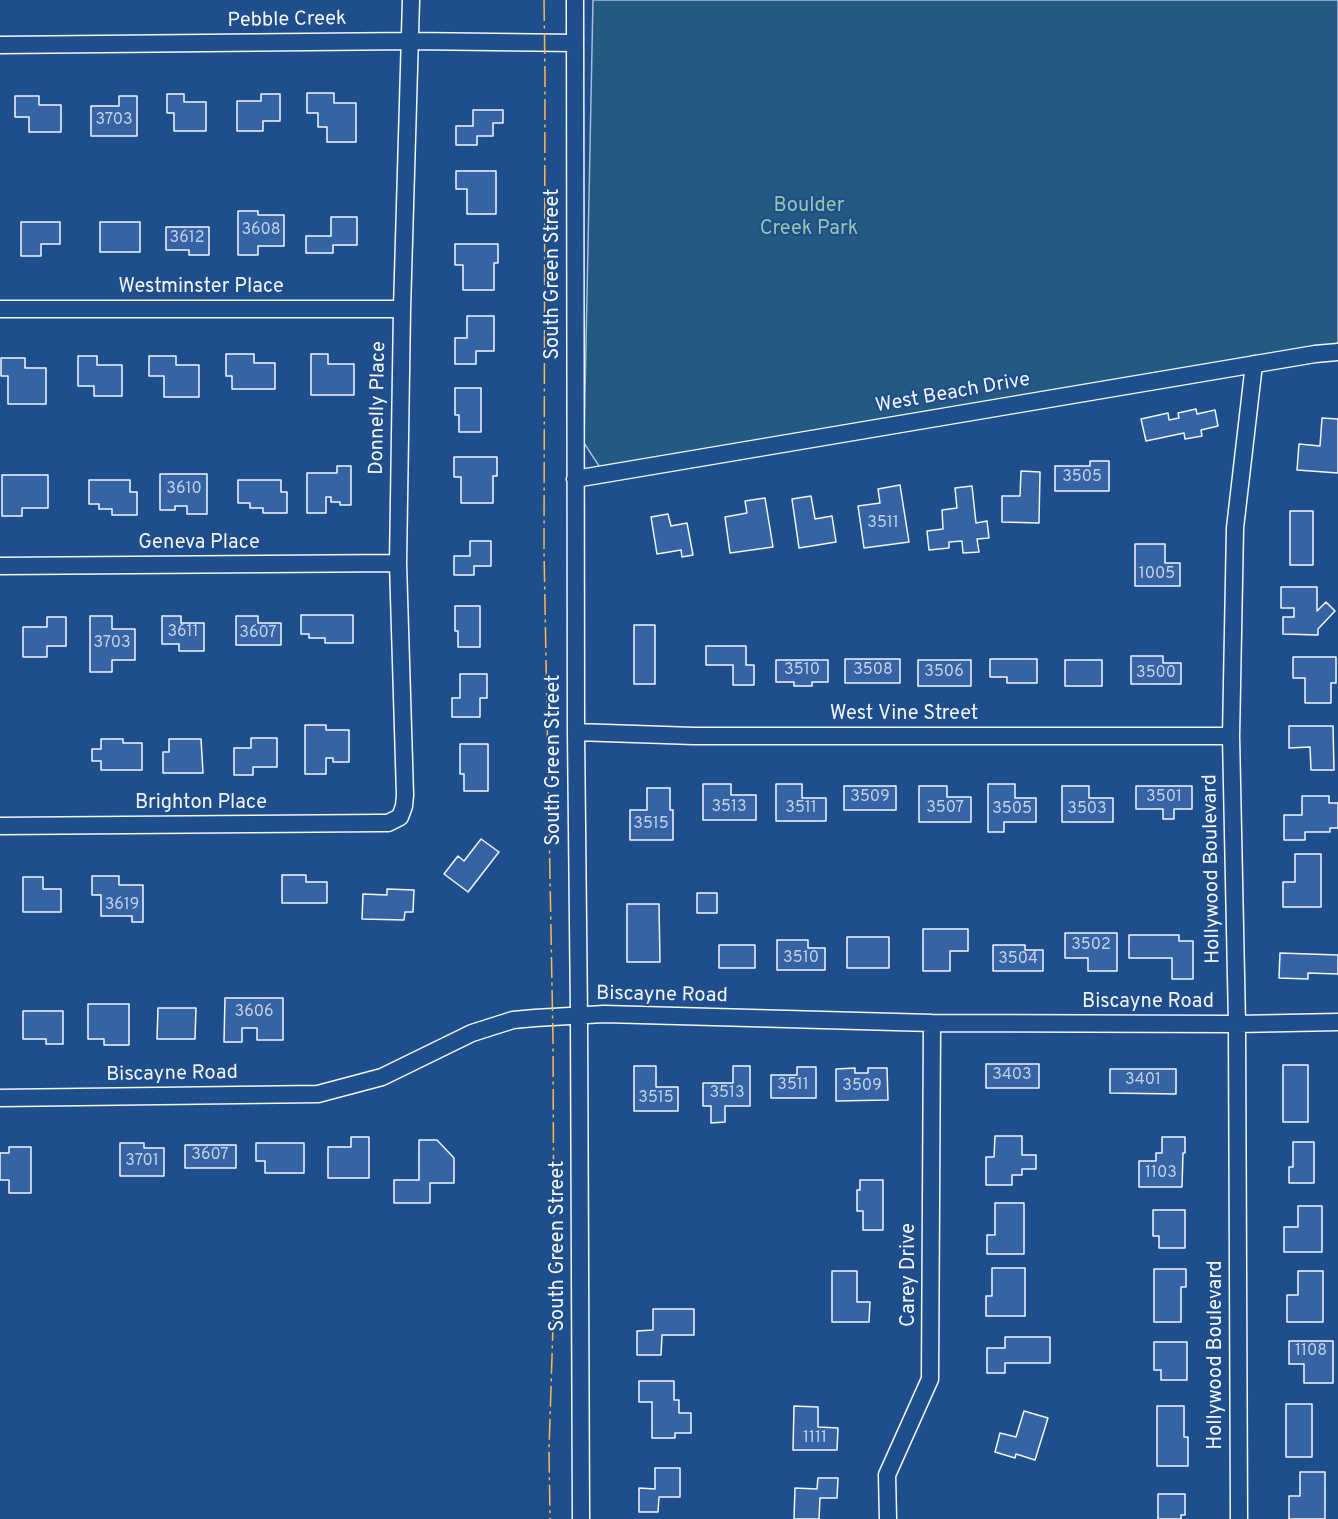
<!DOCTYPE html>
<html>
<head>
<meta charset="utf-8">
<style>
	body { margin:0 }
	canvas { display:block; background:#1f4e8c }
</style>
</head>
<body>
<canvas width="1338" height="1519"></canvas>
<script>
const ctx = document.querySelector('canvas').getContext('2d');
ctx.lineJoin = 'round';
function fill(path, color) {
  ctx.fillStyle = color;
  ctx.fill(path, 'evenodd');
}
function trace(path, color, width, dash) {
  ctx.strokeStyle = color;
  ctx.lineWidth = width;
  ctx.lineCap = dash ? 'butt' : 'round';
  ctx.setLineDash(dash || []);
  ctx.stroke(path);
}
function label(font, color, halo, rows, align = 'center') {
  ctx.font = font + ' Overpass,sans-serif';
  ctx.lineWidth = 4.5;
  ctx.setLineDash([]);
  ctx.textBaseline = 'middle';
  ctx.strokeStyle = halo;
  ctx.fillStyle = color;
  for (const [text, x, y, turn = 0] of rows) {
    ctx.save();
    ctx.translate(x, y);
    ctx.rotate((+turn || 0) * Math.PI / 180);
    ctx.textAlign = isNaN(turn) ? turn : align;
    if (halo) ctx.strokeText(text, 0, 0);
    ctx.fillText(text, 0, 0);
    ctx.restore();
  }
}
const green = new Path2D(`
	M 593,0 L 1338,0 L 1338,352 L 605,475 L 584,443 Z`);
const building = new Path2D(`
	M 307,93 L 334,93 L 334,103 L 356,103 L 356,142 L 327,142 L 327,127 L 318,127 L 318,113 L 307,113 Z
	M 167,94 L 184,94 L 184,102 L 206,102 L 206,131 L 174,131 L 174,113 L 167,113 Z
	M 261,94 L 280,94 L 280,121 L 263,121 L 263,131 L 237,131 L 237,101 L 261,101 Z
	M 15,96 L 39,96 L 39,105 L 61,105 L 61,132 L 29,132 L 29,117 L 15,117 Z
	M 119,96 L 137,96 L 137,136 L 91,136 L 91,106 L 119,106 Z
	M 473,110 L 503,110 L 503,123 L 493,123 L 493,136 L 477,136 L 477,145 L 456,145 L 456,126 L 473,126 Z
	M 456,171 L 496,171 L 496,214 L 467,214 L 467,189 L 456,189 Z
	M 238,211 L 258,211 L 258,215 L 284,215 L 284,246 L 258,246 L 258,255 L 238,255 Z
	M 331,217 L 357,217 L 357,245 L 333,245 L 333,253 L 306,253 L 306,236 L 331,236 Z
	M 21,222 L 60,222 L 60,244 L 41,244 L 41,256 L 21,256 Z
	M 100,222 L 140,222 L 140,252 L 100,252 Z
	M 166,227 L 209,227 L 209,255 L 189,255 L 189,250 L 166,250 Z
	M 455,244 L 498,244 L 498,263 L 494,263 L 494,290 L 463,290 L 463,265 L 455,265 Z
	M 467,316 L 494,316 L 494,351 L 476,351 L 476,364 L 455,364 L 455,338 L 467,338 Z
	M 226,354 L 254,354 L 254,363 L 275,363 L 275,389 L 232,389 L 232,376 L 226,376 Z
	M 311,354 L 328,354 L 328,364 L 354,364 L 354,395 L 311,395 Z
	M 78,356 L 97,356 L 97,365 L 122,365 L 122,396 L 94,396 L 94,386 L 78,386 Z
	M 149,356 L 176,356 L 176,365 L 199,365 L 199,397 L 164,397 L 164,376 L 149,376 Z
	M 1,358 L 25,358 L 25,368 L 46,368 L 46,404 L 8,404 L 8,376 L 1,376 Z
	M 455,388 L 481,388 L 481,432 L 459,432 L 459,415 L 455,415 Z
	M 1196,409 L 1197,414 L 1215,410 L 1218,426 L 1201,430 L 1202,436 L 1185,439 L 1184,433 L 1146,441 L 1141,419 L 1168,413 L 1169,420 L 1179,418 L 1178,413 Z
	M 1322,418 L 1338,419 L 1338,473 L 1297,470 L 1299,444 L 1320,446 Z
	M 454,457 L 497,457 L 497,476 L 493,476 L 493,503 L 461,503 L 461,477 L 454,477 Z
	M 1090,461 L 1109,461 L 1109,491 L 1055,491 L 1055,466 L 1090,466 Z
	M 337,466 L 351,466 L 351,505 L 340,505 L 340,502 L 331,502 L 331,497 L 326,497 L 326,513 L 307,513 L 307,473 L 337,473 Z
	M 1021,471 L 1040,472 L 1039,523 L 1002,522 L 1002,496 L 1020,496 Z
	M 160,474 L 207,474 L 207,514 L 187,514 L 187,506 L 175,506 L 175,510 L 160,510 Z
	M 2,475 L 48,475 L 48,508 L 22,508 L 22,516 L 2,516 Z
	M 89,480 L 130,480 L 130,492 L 137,492 L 137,515 L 112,515 L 112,509 L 99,509 L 99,504 L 89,504 Z
	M 238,480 L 281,480 L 281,492 L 287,492 L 287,513 L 263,513 L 263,508 L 250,508 L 250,503 L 238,503 Z
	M 900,485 L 909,542 L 864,548 L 858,506 L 880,503 L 878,489 Z
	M 972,486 L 976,523 L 987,521 L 989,538 L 977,539 L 979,552 L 963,553 L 962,541 L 949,542 L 949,548 L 929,550 L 927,531 L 943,529 L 942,510 L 957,508 L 955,488 Z
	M 811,496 L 815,519 L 832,516 L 836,542 L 799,548 L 792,499 Z
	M 765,498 L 773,547 L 730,553 L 725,517 L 747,513 L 745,501 Z
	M 1290,511 L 1313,511 L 1313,565 L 1290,565 Z
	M 668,514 L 671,526 L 687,523 L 693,555 L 682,557 L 681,550 L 657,554 L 651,517 Z
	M 470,541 L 491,541 L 491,566 L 474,566 L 474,575 L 454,575 L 454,556 L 470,556 Z
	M 1135,544 L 1165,544 L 1165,563 L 1180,563 L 1180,586 L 1135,586 Z
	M 1281,587 L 1317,587 L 1317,611 L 1326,602 L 1335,611 L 1318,629 L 1318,635 L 1283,634 L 1283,617 L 1294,617 L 1294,608 L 1281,608 Z
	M 455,606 L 480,606 L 480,647 L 458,647 L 458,631 L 455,631 Z
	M 301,615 L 353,615 L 353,643 L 325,643 L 325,638 L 309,638 L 309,634 L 301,634 Z
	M 90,616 L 112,616 L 112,629 L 135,629 L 135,660 L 112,660 L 112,672 L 90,672 Z
	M 162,616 L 181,616 L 181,623 L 204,623 L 204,651 L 179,651 L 179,644 L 162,644 Z
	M 236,616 L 258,616 L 258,623 L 281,623 L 281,645 L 236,645 Z
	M 47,617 L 66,617 L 66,646 L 47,646 L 47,657 L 23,657 L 23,627 L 47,627 Z
	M 634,625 L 655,625 L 655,684 L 634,684 Z
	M 706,646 L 746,646 L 746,665 L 754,665 L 754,685 L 733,685 L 733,665 L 706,665 Z
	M 1131,656 L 1163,656 L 1163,663 L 1181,663 L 1181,684 L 1131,684 Z
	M 1293,657 L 1336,657 L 1336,683 L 1331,683 L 1331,703 L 1305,703 L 1305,678 L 1293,678 Z
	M 845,659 L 900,659 L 900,683 L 845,683 Z
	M 990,659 L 1037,659 L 1037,683 L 1007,683 L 1007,677 L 990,677 Z
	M 776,660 L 828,660 L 828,682 L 812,682 L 812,686 L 794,686 L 794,682 L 776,682 Z
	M 918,660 L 971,660 L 971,686 L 918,686 Z
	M 1065,660 L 1102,660 L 1102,686 L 1065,686 Z
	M 460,674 L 487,674 L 487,698 L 480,698 L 480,717 L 452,717 L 452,698 L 460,698 Z
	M 305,725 L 326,725 L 326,730 L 349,730 L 349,762 L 333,762 L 333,758 L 326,758 L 326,774 L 305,774 Z
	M 1289,726 L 1333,726 L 1334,770 L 1311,770 L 1310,747 L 1289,748 Z
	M 251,738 L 277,738 L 277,767 L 253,767 L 253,775 L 234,775 L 234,748 L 251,748 Z
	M 101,739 L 123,739 L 123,743 L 142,743 L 142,770 L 101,770 L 101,761 L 92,761 L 92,749 L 101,749 Z
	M 169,739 L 201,739 L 203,773 L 163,773 L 163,752 L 169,752 Z
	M 460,744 L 488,744 L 488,791 L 464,791 L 464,774 L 460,774 Z
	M 703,784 L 731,784 L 731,795 L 756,795 L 756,820 L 703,820 Z
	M 776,784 L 802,784 L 802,798 L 826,798 L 826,821 L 776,821 Z
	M 988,784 L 1015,784 L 1015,798 L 1036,798 L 1036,822 L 1004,822 L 1004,832 L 988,832 Z
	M 844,786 L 896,786 L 896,810 L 844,810 Z
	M 919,786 L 947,786 L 947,797 L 971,797 L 971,822 L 919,822 Z
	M 1062,786 L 1089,786 L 1089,798 L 1113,798 L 1113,822 L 1062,822 Z
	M 1136,786 L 1192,786 L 1192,809 L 1174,809 L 1174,819 L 1163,819 L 1163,809 L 1136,809 Z
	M 647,788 L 670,788 L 670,810 L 673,810 L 673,840 L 630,840 L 630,810 L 647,810 Z
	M 1302,796 L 1329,796 L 1329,803 L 1338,803 L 1338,828 L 1330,828 L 1330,832 L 1305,832 L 1305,840 L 1284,840 L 1284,815 L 1302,815 Z
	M 481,839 L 499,852 L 468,892 L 444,874 L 458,856 L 464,861 Z
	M 1295,854 L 1321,854 L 1321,907 L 1283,907 L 1283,882 L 1295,882 Z
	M 282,875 L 306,875 L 306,882 L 327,882 L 327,903 L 282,903 Z
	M 92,876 L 119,876 L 119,885 L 143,885 L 143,922 L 132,922 L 132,916 L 101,916 L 101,895 L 92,895 Z
	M 23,877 L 43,877 L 43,889 L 61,889 L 61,912 L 23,912 Z
	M 387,889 L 414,890 L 413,912 L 405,912 L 404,920 L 362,919 L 363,894 L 387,895 Z
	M 697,893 L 717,893 L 717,913 L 697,913 Z
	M 627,904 L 659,904 L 660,962 L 627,962 Z
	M 923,929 L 968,929 L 968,951 L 950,951 L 950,971 L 923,971 Z
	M 1065,933 L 1117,933 L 1117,971 L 1088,971 L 1088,958 L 1065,958 Z
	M 1129,935 L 1179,935 L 1179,941 L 1193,941 L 1193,979 L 1172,979 L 1172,958 L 1129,958 Z
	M 847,937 L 889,937 L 889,968 L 847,968 Z
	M 777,940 L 808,940 L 808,948 L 825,948 L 825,970 L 777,970 Z
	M 719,945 L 755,945 L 755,968 L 719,968 Z
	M 993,945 L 1025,945 L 1025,950 L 1043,950 L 1043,971 L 993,971 Z
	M 1280,953 L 1338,955 L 1338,974 L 1308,973 L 1308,979 L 1279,978 Z
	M 225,998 L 283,998 L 283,1040 L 257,1040 L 257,1028 L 242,1028 L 242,1042 L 224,1042 Z
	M 88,1004 L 129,1004 L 129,1045 L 104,1045 L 104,1039 L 88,1039 Z
	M 158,1008 L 196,1008 L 195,1039 L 157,1039 Z
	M 23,1011 L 63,1011 L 63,1044 L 46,1044 L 46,1039 L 23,1039 Z
	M 986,1064 L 1039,1064 L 1039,1088 L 986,1088 Z
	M 1283,1065 L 1308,1065 L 1308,1122 L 1283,1122 Z
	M 634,1066 L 656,1066 L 656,1087 L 678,1087 L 678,1111 L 634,1111 Z
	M 733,1066 L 750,1066 L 750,1106 L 725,1106 L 725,1122 L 711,1123 L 711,1106 L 703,1106 L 703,1083 L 733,1083 Z
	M 797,1067 L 816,1067 L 816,1098 L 771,1098 L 771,1075 L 797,1075 Z
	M 855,1068 L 855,1073 L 868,1073 L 868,1068 L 887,1068 L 888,1100 L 836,1101 L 836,1069 Z
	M 1110,1069 L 1176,1069 L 1176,1094 L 1110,1093 Z
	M 995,1136 L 1022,1136 L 1022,1155 L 1036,1155 L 1036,1169 L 1022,1169 L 1022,1175 L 1012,1175 L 1012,1185 L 986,1185 L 986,1157 L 994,1157 Z
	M 351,1137 L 369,1137 L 369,1178 L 328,1178 L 328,1147 L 351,1147 Z
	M 1162,1137 L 1185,1137 L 1185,1153 L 1183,1153 L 1182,1187 L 1139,1187 L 1139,1161 L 1156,1161 L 1156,1153 L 1162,1153 Z
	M 419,1140 L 437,1140 L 454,1158 L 454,1183 L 430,1183 L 430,1203 L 394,1203 L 394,1180 L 419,1180 Z
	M 1293,1142 L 1314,1142 L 1314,1183 L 1289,1183 L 1289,1167 L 1293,1167 Z
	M 120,1143 L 144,1143 L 144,1148 L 164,1148 L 164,1176 L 120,1176 Z
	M 256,1143 L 304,1143 L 304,1173 L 265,1173 L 265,1161 L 256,1161 Z
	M 185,1145 L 236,1145 L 236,1168 L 185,1168 Z
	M 9,1147 L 31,1147 L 31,1193 L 9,1193 L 9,1180 L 0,1180 L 0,1153 L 9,1153 Z
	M 860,1180 L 883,1180 L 883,1230 L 863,1230 L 863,1211 L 857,1211 L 857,1190 L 860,1190 Z
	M 995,1203 L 1024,1203 L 1024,1254 L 987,1254 L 987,1235 L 995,1235 Z
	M 1298,1206 L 1322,1206 L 1322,1252 L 1284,1252 L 1284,1227 L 1298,1227 Z
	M 1153,1210 L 1185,1210 L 1185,1248 L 1159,1248 L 1159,1236 L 1153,1236 Z
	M 992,1268 L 1025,1268 L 1025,1316 L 986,1316 L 986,1296 L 992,1296 Z
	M 1154,1269 L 1186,1269 L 1186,1287 L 1181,1287 L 1181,1322 L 1154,1322 Z
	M 832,1271 L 857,1271 L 857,1302 L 870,1302 L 869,1322 L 832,1322 Z
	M 1298,1271 L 1323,1271 L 1323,1322 L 1287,1322 L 1287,1295 L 1298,1295 Z
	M 653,1309 L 694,1309 L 694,1335 L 662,1335 L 661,1355 L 637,1355 L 637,1331 L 653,1330 Z
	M 1005,1337 L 1050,1337 L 1050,1363 L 1005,1363 L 1005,1373 L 987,1373 L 987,1348 L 1005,1348 Z
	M 1289,1341 L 1333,1341 L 1333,1383 L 1304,1383 L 1304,1364 L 1289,1364 Z
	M 1154,1342 L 1187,1342 L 1187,1380 L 1161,1380 L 1161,1370 L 1154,1370 Z
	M 639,1381 L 674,1381 L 674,1400 L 679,1400 L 679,1413 L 691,1413 L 691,1433 L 675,1433 L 675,1438 L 652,1438 L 652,1402 L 639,1402 Z
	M 1286,1404 L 1312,1404 L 1312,1457 L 1286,1457 Z
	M 794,1406 L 818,1407 L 818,1427 L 838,1428 L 837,1450 L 793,1450 Z
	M 1157,1406 L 1184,1406 L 1184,1437 L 1188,1437 L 1188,1466 L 1157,1466 Z
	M 1024,1411 L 1048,1418 L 1035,1460 L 1016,1454 L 1015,1458 L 995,1452 L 1000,1433 L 1016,1437 Z
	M 655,1468 L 680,1468 L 680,1497 L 659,1497 L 658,1512 L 639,1512 L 639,1488 L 655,1489 Z
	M 1300,1472 L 1325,1472 L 1325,1519 L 1289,1519 L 1289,1496 L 1300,1496 Z
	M 818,1478 L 838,1478 L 837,1498 L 820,1498 L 819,1519 L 794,1519 L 795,1488 L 817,1489 Z
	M 1158,1494 L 1185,1494 L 1185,1515 L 1181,1515 L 1181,1519 L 1158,1519 Z`);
const street = new Path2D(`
	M 575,0 L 576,732 L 579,1016 L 581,1519
	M 0,45 L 411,41 L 575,43
	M 0,309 L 402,309
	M 575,479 L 1315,354 L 1338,352
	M 0,566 L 398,563
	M 576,732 L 694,736 L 1231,736
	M 0,826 L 379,823 L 388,823 L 400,817 L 404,806 L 405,795 L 398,563 L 402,309 L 411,0
	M 0,1098 L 318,1094 L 382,1077 L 472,1033 L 513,1020 L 535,1018 L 604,1014 L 932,1023 L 1237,1024 L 1338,1022
	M 888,1519 L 887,1475 L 930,1379 L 932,1023
	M 1239,1519 L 1237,1024 L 1231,736 L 1235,528 L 1254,364`);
const power = new Path2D(`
	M 544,0 L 545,76 L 544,551 L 553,1040 L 554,1294 L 549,1450 L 550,1519`);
const numberNames = [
	["3703",114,121],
	["3608",261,231],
	["3612",187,239],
	["3505",1082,478],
	["3610",184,490],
	["3511",883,524],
	["1005",1157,575],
	["3611",183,633],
	["3607",258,634],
	["3703",112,644],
	["3510",802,671],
	["3508",873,671],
	["3506",944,673],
	["3500",1156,674],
	["3509",870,798],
	["3501",1164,798],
	["3513",729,808],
	["3511",801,809],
	["3507",945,809],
	["3505",1012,810],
	["3503",1087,810],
	["3515",651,825],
	["3619",122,906],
	["3502",1091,946],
	["3510",801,959],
	["3504",1018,960],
	["3606",254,1013],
	["3403",1012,1076],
	["3401",1143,1081],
	["3511",793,1086],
	["3509",862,1087],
	["3513",727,1094],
	["3515",656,1099],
	["3607",210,1156],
	["3701",142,1162],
	["1103",1161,1174],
	["1108",1311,1352],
	["1111",815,1439]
];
const streetNames = [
	["Pebble Creek",287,21,-1],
	["South Green Street",554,274,-90],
	["Westminster Place",201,288],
	["West Beach Drive",953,394,-10],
	["Donnelly Place",379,408,-89],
	["Geneva Place",199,544],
	["West Vine Street",904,715],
	["South Green Street",555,760,-90],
	["Brighton Place",201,804],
	["Hollywood Boulevard",1213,869,-91],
	["Biscayne Road",662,996,1],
	["Biscayne Road",1148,1003],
	["Biscayne Road",172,1075,-1],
	["South Green Street",559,1246,-90],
	["Carey Drive",910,1275,-90],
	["Hollywood Boulevard",1217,1355,-90]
];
const parkNames = [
	["Boulder",809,207],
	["Creek Park",809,230]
];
fill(green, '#245a82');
trace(green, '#a8bbd7', 1.5);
fill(building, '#3563a3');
trace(building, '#f2f6ff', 1.5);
trace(street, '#f2f6ff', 19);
trace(street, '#1f4e8c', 16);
trace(power, '#ffb74d', 1.5, [21, 4.5, 3, 4.5]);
label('16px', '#c3d1e8', null, numberNames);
label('20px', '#f2f6ff', '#1f4e8c', streetNames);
label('20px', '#97c8a6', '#1f4e8c', parkNames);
</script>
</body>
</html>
